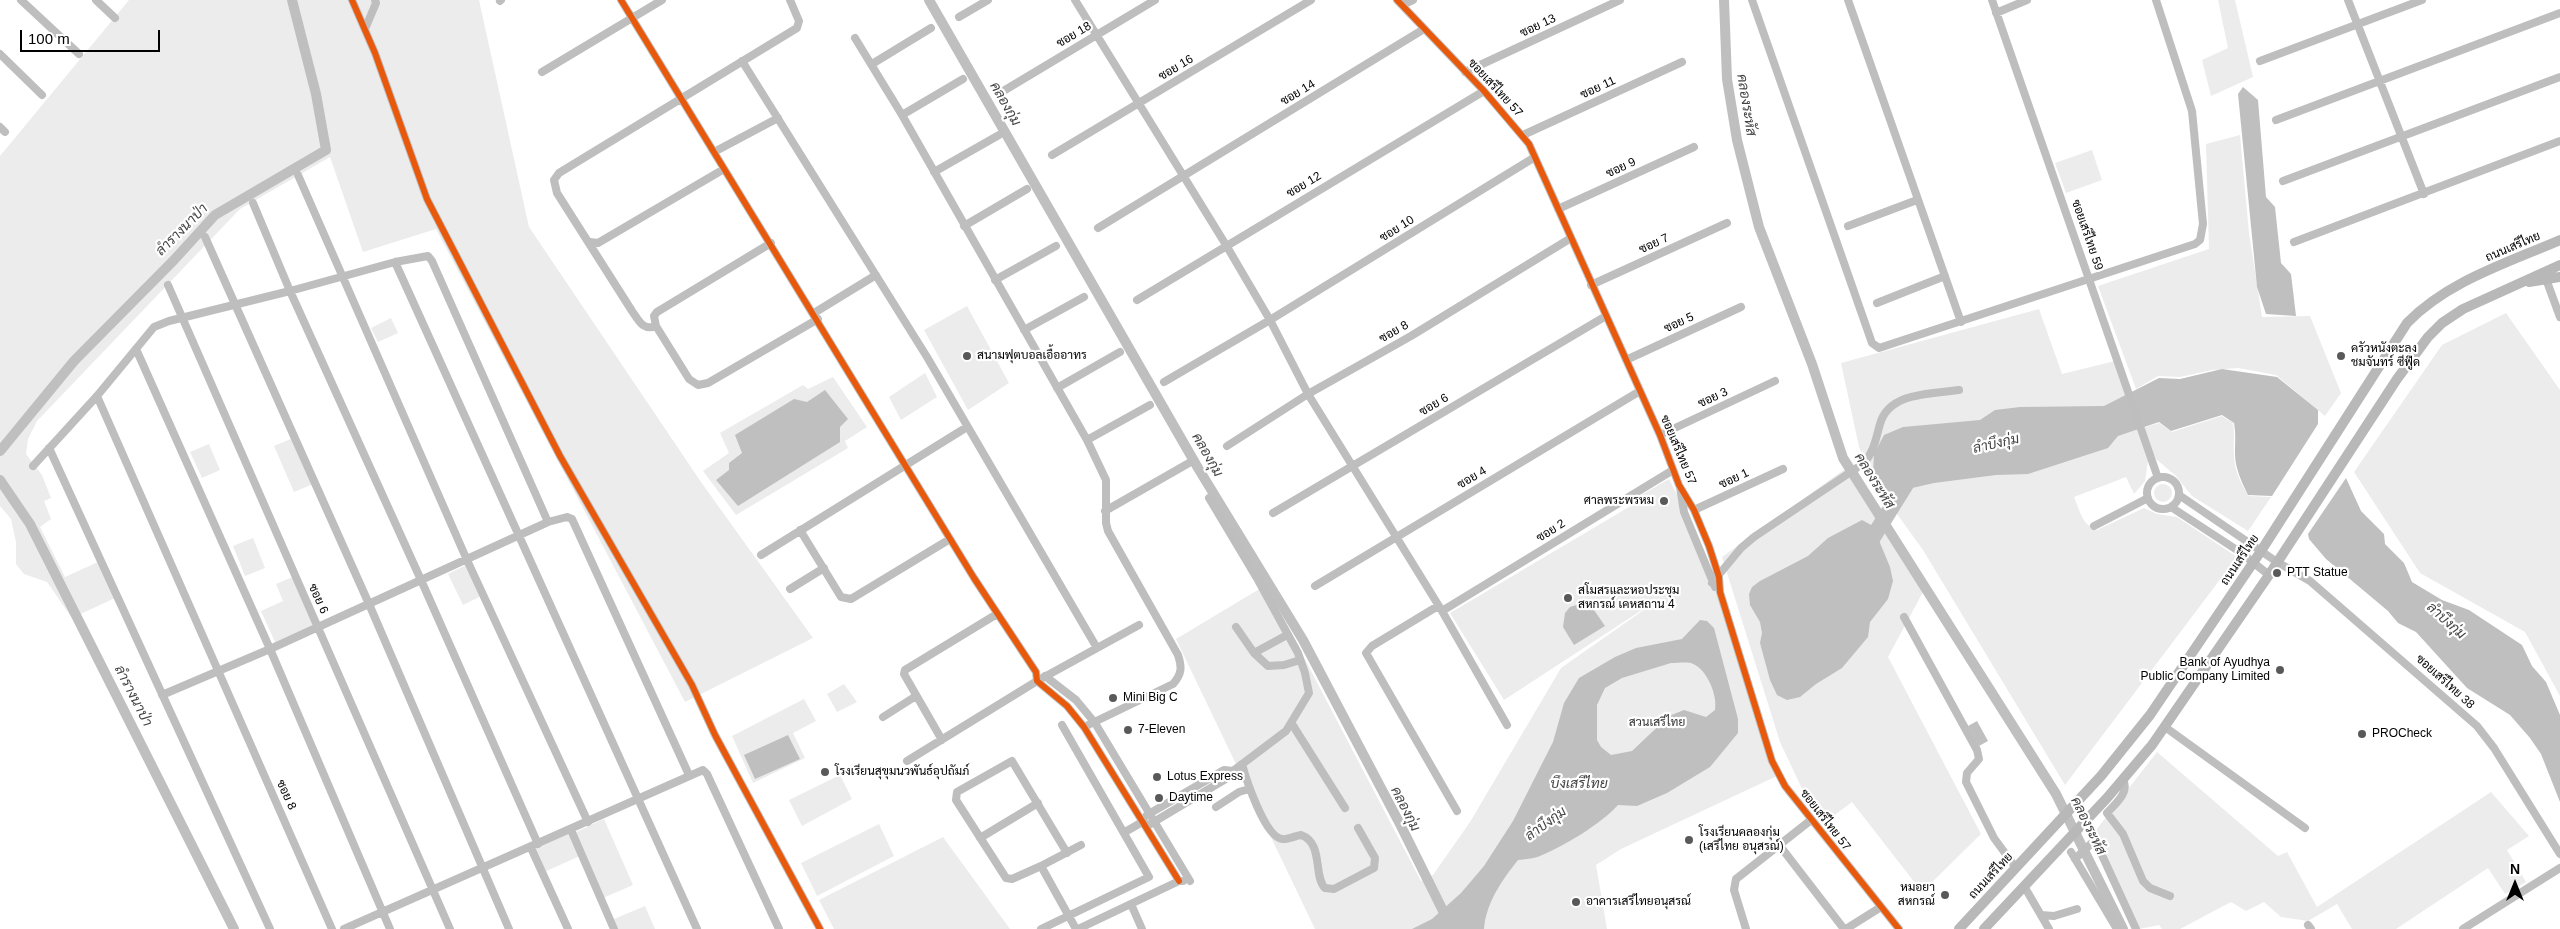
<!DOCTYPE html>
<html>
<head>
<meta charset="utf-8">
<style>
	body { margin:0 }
	#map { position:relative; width:2560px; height:929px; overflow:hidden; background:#fff; font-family:Helvetica,sans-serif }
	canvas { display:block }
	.north { position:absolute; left:2490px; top:859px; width:50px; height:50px; -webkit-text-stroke:4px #fff; paint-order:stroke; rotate:0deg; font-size:14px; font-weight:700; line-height:20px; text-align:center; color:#000 }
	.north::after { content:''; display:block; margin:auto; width:18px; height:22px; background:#000; clip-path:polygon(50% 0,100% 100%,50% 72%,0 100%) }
	.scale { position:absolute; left:20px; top:30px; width:140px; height:22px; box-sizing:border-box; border:2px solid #000; border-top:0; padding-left:6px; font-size:15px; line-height:18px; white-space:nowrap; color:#000; -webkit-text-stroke:4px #fff; paint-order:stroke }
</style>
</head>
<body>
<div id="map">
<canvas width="2560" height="929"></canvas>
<div class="north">N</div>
<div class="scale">100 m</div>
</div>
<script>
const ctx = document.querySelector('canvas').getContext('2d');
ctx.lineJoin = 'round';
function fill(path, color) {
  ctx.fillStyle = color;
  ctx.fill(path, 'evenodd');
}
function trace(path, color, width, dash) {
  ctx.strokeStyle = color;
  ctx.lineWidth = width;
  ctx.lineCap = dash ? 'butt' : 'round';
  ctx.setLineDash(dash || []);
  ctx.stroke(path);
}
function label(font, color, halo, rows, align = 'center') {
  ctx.font = font + ' Helvetica,Sarabun,sans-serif';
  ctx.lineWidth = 4.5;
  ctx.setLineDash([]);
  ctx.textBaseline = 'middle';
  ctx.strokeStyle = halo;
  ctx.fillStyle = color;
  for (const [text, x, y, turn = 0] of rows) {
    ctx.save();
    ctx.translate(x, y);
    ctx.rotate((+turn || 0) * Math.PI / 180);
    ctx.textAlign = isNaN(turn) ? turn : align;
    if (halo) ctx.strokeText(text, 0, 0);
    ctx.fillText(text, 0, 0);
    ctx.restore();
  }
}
const green = new Path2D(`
	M 129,0 L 479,0 L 529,227 L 701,482 L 813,638 L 685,702 L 436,229 L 363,252 L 330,157 L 240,209 L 37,421 L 28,439 L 26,454 L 42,475 L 51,498 L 44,501 L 51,519 L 40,527 L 65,577 L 98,562 L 115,598 L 72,618 L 47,582 L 24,574 L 16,564 L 16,542 L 11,519 L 0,506 L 0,156 Z
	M 2218,0 L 2235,0 L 2253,77 L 2211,96 L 2202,60 L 2228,48 Z
	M 2240,135 L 2249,233 L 2262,317 L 2310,316 L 2341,393 L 2325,416 L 2276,375 L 2238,368 L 2212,370 L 2180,377 L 2158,376 L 2136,389 L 2098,286 L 2209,249 L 2206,144 Z
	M 2092,150 L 2102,180 L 2066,193 L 2055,163 Z
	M 967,306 L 1009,383 L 968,410 L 924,330 Z
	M 2039,309 L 2062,374 L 2115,361 L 2148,461 L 2145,481 L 2134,494 L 2126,477 L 2074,497 C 2080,511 2082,525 2097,530 L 2144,508 L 2157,514 L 2177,517 L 2237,557 L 2065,785 L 1923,550 L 1874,482 L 1859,447 L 1841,363 Z
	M 2506,313 L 2560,390 L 2560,696 L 2525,632 L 2420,573 L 2354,472 L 2442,345 Z
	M 391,318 L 398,333 L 378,342 L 371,328 Z
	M 925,373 L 937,397 L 901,420 L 889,397 Z
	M 833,377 L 867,427 L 845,441 L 848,448 L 736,515 L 703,471 L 729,453 L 720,433 L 803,385 L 808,389 Z
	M 2222,416 L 2233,423 C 2235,435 2233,444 2234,455 C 2234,470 2241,484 2249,496 L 2271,497 L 2248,531 L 2192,496 L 2176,476 L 2156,459 L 2143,428 L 2159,423 L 2172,432 Z
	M 293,438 L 313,484 L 294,492 L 274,446 Z
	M 209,444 L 220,470 L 202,478 L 190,452 Z
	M 1845,469 L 1923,592 L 1888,657 L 1981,834 L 1922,892 L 1852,802 L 1832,817 L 1804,793 L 1780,742 L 1722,557 Z
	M 1669,479 L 1696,533 L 1712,572 L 1779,775 L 1621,849 L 1596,865 L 1607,929 L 1315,929 L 1176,639 L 1266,585 L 1421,881 L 1433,875 L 1470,822 L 1561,668 L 1668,593 L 1504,700 L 1450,613 L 1634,504 L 1637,507 L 1633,500 Z
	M2154 493a9 9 0 1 1 18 0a9 9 0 1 1-18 0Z
	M 253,538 L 265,568 L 245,576 L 233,546 Z
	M 466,565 L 481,596 L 463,605 L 448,574 Z
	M 295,576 L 316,624 L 275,642 L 261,611 L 283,601 L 276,584 Z
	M 844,684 L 857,702 L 837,712 L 827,694 Z
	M 804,699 L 816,721 L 793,733 L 805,758 L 753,783 L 732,736 Z
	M 2157,752 L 2278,856 L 2287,852 L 2317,907 L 2491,792 L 2529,836 L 2507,850 L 2526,882 L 2505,894 L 2488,868 L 2396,929 L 2352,929 L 2337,904 L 2308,921 L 2281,917 L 2264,902 L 2246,911 L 2231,902 L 2180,929 L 2162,929 L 2159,925 L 2139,929 L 2121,896 L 2093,834 Z
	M 840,775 L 852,799 L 802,826 L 789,800 Z
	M 604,819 L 633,885 L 603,898 L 574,833 Z
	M 879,824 L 894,856 L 817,896 L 801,863 Z
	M 569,832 L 580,856 L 544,872 L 533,848 Z
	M 943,837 L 1010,929 L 834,929 L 819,900 Z
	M 645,906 L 655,929 L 618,929 L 614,919 Z`);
const water = new Path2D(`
	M 2243,87 L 2258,100 L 2266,197 L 2275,207 L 2281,263 L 2291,274 L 2296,316 L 2266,314 L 2257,287 L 2238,94 Z
	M 2222,369 L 2277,377 L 2318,410 L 2318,424 L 2272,496 L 2248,495 C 2242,483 2235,468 2235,454 C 2235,443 2236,434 2234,423 L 2222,415 L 2171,431 L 2159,422 L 2118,436 L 2108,448 L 2028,474 L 1996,475 L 1934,483 L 1890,493 L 1873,474 L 1874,454 L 1884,435 L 1903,427 L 1980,420 L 1995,410 L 2020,407 L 2104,406 L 2159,378 L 2180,379 Z
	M 825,390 L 848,419 L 840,427 L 840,442 L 738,506 L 716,480 L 729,470 L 729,463 L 742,453 L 735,435 L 794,399 L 807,402 Z
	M 2346,478 L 2361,511 L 2384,534 L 2385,544 L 2404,563 L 2412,582 L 2442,600 L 2469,610 L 2522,645 L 2532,666 L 2546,682 L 2560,715 L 2560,802 L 2541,754 L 2530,738 L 2510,715 L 2467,688 L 2416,632 L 2398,623 L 2388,611 L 2326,559 L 2309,539 L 2308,534 Z
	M 1862,520 L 1873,526 L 1890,567 L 1893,581 L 1888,599 L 1870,622 L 1868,637 L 1842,668 L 1816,684 L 1800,697 L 1787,700 L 1777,695 L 1770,680 L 1760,643 L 1762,633 L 1760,622 L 1750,605 L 1749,594 L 1752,587 L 1760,581 L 1808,556 L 1828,538 Z
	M 1580,604 L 1594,610 L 1605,626 L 1574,645 L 1563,627 L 1565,613 L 1570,607 Z
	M 1700,620 L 1707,621 L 1714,628 L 1738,719 L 1738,733 L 1710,767 L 1667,793 L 1637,806 L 1618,805 C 1601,824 1564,846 1540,856 C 1533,859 1525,859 1518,860 C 1502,880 1486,903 1484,929 L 1412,929 L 1432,919 L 1461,893 L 1484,866 L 1513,821 L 1553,742 L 1564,703 L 1579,678 L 1615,657 L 1636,648 L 1682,639 ZM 1671,663 C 1677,663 1686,662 1691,663 C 1707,668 1718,696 1715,710 L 1706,717 L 1684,710 L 1669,716 L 1632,751 L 1611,755 L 1601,747 L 1597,740 L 1597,705 L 1605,688 L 1622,678 Z
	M 1977,721 L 1988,741 L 1979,746 L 1968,726 Z
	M 788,735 L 800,759 L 755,779 L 744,755 Z`);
const canal = new Path2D(`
	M 929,0 L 1198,468 L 1303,640 L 1401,826 L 1452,929
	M 1724,0 L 1727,79 L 1737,140 L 1759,227 L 1812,364 L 1843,458 L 2056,794 L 2123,929
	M 0,451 L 74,361 L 174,260 L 215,215 L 326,150 L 316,94 L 292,0
	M 0,480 L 30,524 L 234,929`);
const river = new Path2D(`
	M 1865,550 L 1913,473`);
const minor = new Path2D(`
	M 21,0 L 79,54
	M 96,0 L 115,18
	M 352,0 L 375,53 L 427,199 L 560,456 L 692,685 L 715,735 L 820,929
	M 621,0 L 974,578 L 1036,672 L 1037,681 L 1067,706 L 1084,727 L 1179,881
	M 1075,0 L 1226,245 L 1270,320 L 1308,394 L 1442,611 L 1507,725
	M 1397,0 L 1484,91 L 1529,144 L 1660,435 L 1679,485 L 1694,510 L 1709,546 L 1719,577 L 1720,592 L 1772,761 L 1785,786 L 1899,929
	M 1752,0 L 1872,343 L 1879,348 L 2195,244 L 2200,240 L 2203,224 L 2192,111 L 2156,0
	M 1848,0 L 1961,322
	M 1992,0 L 2158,478
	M 2348,0 L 2424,194
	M 500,1 L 501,0
	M 1402,5 L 1413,0
	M 1996,13 L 2027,0
	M 959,17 L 988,0
	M 365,29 L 376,3 L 375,0
	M 855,38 L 902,115 L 1087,440 L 1106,480 L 1106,523 L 1108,531 L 1178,655 C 1182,667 1182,674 1173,684 L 1084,727
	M 0,54 L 42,95
	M 742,61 L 927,357 L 1097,648
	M 2260,61 L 2422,0
	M 872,64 L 931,28
	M 542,72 L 662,0
	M 1465,72 L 1620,0
	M 1005,90 L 1155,0
	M 902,115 L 963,79
	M 2276,120 L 2560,13
	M 0,127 L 5,132
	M 1523,135 L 1682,62
	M 714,152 L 778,118
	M 1052,155 L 1311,0
	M 934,172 L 999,135
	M 298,175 L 467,560 L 588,822
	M 2283,181 L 2560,77
	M 253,203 L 290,291 L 421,580 L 538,844
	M 1558,209 L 1694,147
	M 964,226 L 1027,189
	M 1848,226 L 1917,200
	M 1098,228 L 1424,29
	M 205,237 L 369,604 L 509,929
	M 590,242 L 598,243 L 724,169
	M 2294,242 L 2560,141
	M 771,243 L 657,312 L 654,316 L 656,326 L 689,379 L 698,385 L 708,383 L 818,319
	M 395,262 L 697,929
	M 2546,279 L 2560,317
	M 995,280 L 1056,246
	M 168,285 L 450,929
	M 1591,285 L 1727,223
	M 1137,300 L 1484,91
	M 1877,303 L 1945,276
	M 814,313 L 876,275
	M 656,326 C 643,331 639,321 632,311 L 557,193 L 554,180 L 559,173 L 797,28 L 799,21 L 790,0
	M 1024,330 L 1084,297
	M 136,349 L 270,649 L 390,929
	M 1626,360 L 1741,307
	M 1164,382 L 1270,320 L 1535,157
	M 1057,388 L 1120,352
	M 97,396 L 332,929
	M 1660,435 L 1775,381
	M 1087,440 L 1150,405
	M 1227,446 L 1308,394 L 1411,336 L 1571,238
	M 49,448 L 270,929
	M 33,466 L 97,396 L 154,327 L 169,321 L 290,291 L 395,262 L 428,256 L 432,261 L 548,522
	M2147 493a16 16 0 1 1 32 0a16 16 0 1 1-32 0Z
	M 1680,487 L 1684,512 L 1715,587
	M 2179,495 L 2277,562 L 2310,581 L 2477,726 L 2494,748 L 2560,854
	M 2171,507 L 2240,552 L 2269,575
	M 1694,510 L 1783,469
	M 1105,511 L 1189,463
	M 1273,513 L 1606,316
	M 2094,526 L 2148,498
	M 800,530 L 841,597 L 851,599 L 950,539
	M 761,555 L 967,427
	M 1712,583 L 1741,548 L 1754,537 L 1864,463 C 1874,452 1876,438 1880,424 C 1889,392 1931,394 1959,390
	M 1315,586 L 1640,391
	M 790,589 L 824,568
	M 1438,606 L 1372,646 L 1366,653 L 1457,811
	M 1442,611 L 1673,470
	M 1904,617 L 1977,750 L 1979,759 L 1967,773 L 1966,782 L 1994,838 L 2016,868
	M 1236,627 L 1254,653 L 1287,635
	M 1254,653 L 1268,666 L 1284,665 L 1300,660
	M 1045,676 L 1076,700 L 1095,723 L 1190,881
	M 162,695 L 270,649 L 548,522 L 567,517 L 572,519 L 689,775
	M 883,717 L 916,696
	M 1292,724 L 1345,808
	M 2165,727 L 2305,828
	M 942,740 L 904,674 L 905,670 L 997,614
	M 907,761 L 1037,681 L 1139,625
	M 1242,764 C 1246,779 1265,837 1282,839 C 1287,840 1295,836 1301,835 C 1324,843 1313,877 1325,888 L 1334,889 L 1374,868 L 1375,858 L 1358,828
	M 2123,780 C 2130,792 2115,804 2107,813 L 2123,834 L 2143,881 L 2150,888 L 2170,896
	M 1216,807 L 1239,792 L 1249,789
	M 1147,815 L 1224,770 L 1233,771
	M 1147,826 L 1229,777 L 1233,771 L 1286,731 L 1309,693 L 1305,673 L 1298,653 L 1258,580 L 1209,498
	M 571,830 L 614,929
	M 1125,832 L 1144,821
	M 980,838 L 1038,803
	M 1780,846 L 1844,929
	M 531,848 L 568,929
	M 2071,852 L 2117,929
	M 1067,853 L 1012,761 L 957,792 L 956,800 L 1006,878 L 1012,879 L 1041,866 L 1076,929
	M 2075,859 L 2095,840 L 2136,929
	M 1041,866 L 1081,845
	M 2024,886 L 2049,929
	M 1131,904 L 1142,929
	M 2041,915 L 2054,916 L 2077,909
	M 2308,925 L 2311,929
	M 344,929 L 703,770 L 707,774 L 779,929
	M 1041,929 L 1149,877 L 1062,725
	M 1078,929 L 1179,881 L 1183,881
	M 1746,929 L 1734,890 L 1736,879 L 1811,820
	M 1846,929 L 1881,907
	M 2463,929 L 2560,868`);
const secondary = new Path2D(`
	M 2529,282 L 2560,277
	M 1959,929 L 2101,776 L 2150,715 L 2261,551 L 2407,323 C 2448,281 2507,263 2560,240
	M 1984,929 L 2107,798 L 2152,745 L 2269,575 L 2397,379 L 2428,337 L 2442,323 L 2463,309 L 2560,265`);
const cycleway = new Path2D(`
	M 352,0 L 375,53 L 427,199 L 560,456 L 692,685 L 715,735 L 820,929
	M 621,0 L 974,578 L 1036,672 L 1037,681 L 1067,706 L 1084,727 L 1179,881
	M 1397,0 L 1484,91 L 1529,144 L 1660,435 L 1679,485 L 1694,510 L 1709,546 L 1719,577 L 1720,592 L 1772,761 L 1785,786 L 1899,929`);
const markers = [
	[967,356,5,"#595959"],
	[2341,356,5,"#595959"],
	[1664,501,5,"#595959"],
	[2277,573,5,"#595959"],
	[1568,598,5,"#595959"],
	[2280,670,5,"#595959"],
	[1113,698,5,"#595959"],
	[1128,730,5,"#595959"],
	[2362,734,5,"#595959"],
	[825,772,5,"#595959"],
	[1157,777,5,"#595959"],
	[1159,798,5,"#595959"],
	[1689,840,5,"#595959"],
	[1945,895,5,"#595959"],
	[1576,902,5,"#595959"]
];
const streetNames = [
	["ซอย 13",1538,26,-25],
	["ซอย 18",1074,35,-31],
	["ซอย 16",1176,68,-31],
	["ซอยเสรีไทย 57",1495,88,47],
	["ซอย 11",1598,88,-25],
	["ซอย 14",1298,93,-31],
	["ซอย 9",1621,168,-25],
	["ซอย 12",1304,185,-31],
	["ซอย 10",1397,229,-32],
	["ซอยเสรีไทย 59",2087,235,71],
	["ซอย 7",1654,244,-25],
	["ถนนเสรีไทย",2513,247,-23],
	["ซอย 5",1679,323,-25],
	["ซอย 8",1394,332,-30],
	["ซอย 3",1713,398,-25],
	["ซอย 6",1434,405,-31],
	["ซอยเสรีไทย 57",1678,450,67],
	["ซอย 4",1472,478,-31],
	["ซอย 1",1734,479,-25],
	["ซอย 2",1551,531,-32],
	["ถนนเสรีไทย",2240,560,-56],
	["ซอย 6",318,599,66],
	["ซอยเสรีไทย 38",2445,682,42],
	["ซอย 8",286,795,66],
	["ซอยเสรีไทย 57",1825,820,52],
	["ถนนเสรีไทย",1991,876,-47]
];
const poiNames = [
	["ครัวหนังตะลุง",2351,349],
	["ชมจันทร์ ซีฟู๊ด",2351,363],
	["สนามฟุตบอลเอื้ออาทร",977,356],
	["ศาลพระพรหม",1654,501,"right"],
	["PTT Statue",2287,573],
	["สโมสรและหอประชุม",1578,591],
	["สหกรณ์ เคหสถาน 4",1578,605],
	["Bank of Ayudhya",2270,663,"right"],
	["Public Company Limited",2270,677,"right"],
	["Mini Big C",1123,698],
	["7-Eleven",1138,730],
	["PROCheck",2372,734],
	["โรงเรียนสุขุมนวพันธ์อุปถัมภ์",835,772],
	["Lotus Express",1167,777],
	["Daytime",1169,798],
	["โรงเรียนคลองกุ่ม",1699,833],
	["(เสรีไทย อนุสรณ์)",1699,847],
	["หมอยา",1935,888,"right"],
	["สหกรณ์",1935,902,"right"],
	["อาคารเสรีไทยอนุสรณ์",1586,902]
];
const parkNames = [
	["สวนเสรีไทย",1657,723]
];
const waterNames = [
	["คลองกุ่ม",1005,104,60],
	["คลองระหัส",1746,105,81],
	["ลำรางนาป่า",182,230,-45],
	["ลำบึงกุ่ม",1996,444,-13],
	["คลองกุ่ม",1207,455,60],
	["คลองระหัส",1874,481,58],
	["ลำบึงกุ่ม",2446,621,42],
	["ลำรางนาป่า",133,696,63],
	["บึงเสรีไทย",1579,784],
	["คลองกุ่ม",1405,809,63],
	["ลำบึงกุ่ม",1546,824,-36],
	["คลองระหัส",2088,826,64]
];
fill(green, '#ececec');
fill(water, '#bfbfbf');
trace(canal, '#bfbfbf', 10);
trace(river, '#bfbfbf', 16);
trace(minor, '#bebebe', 8);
trace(secondary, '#b8b8b8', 10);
trace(cycleway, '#e8590c', 6);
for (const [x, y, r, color] of markers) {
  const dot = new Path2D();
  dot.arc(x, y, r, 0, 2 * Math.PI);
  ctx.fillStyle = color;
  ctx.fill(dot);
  trace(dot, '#fff', 2);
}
label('12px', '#000', '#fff', streetNames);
label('12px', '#000', '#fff', poiNames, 'left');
label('12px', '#333', '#fff', parkNames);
label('italic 14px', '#444', '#fff', waterNames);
</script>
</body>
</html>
